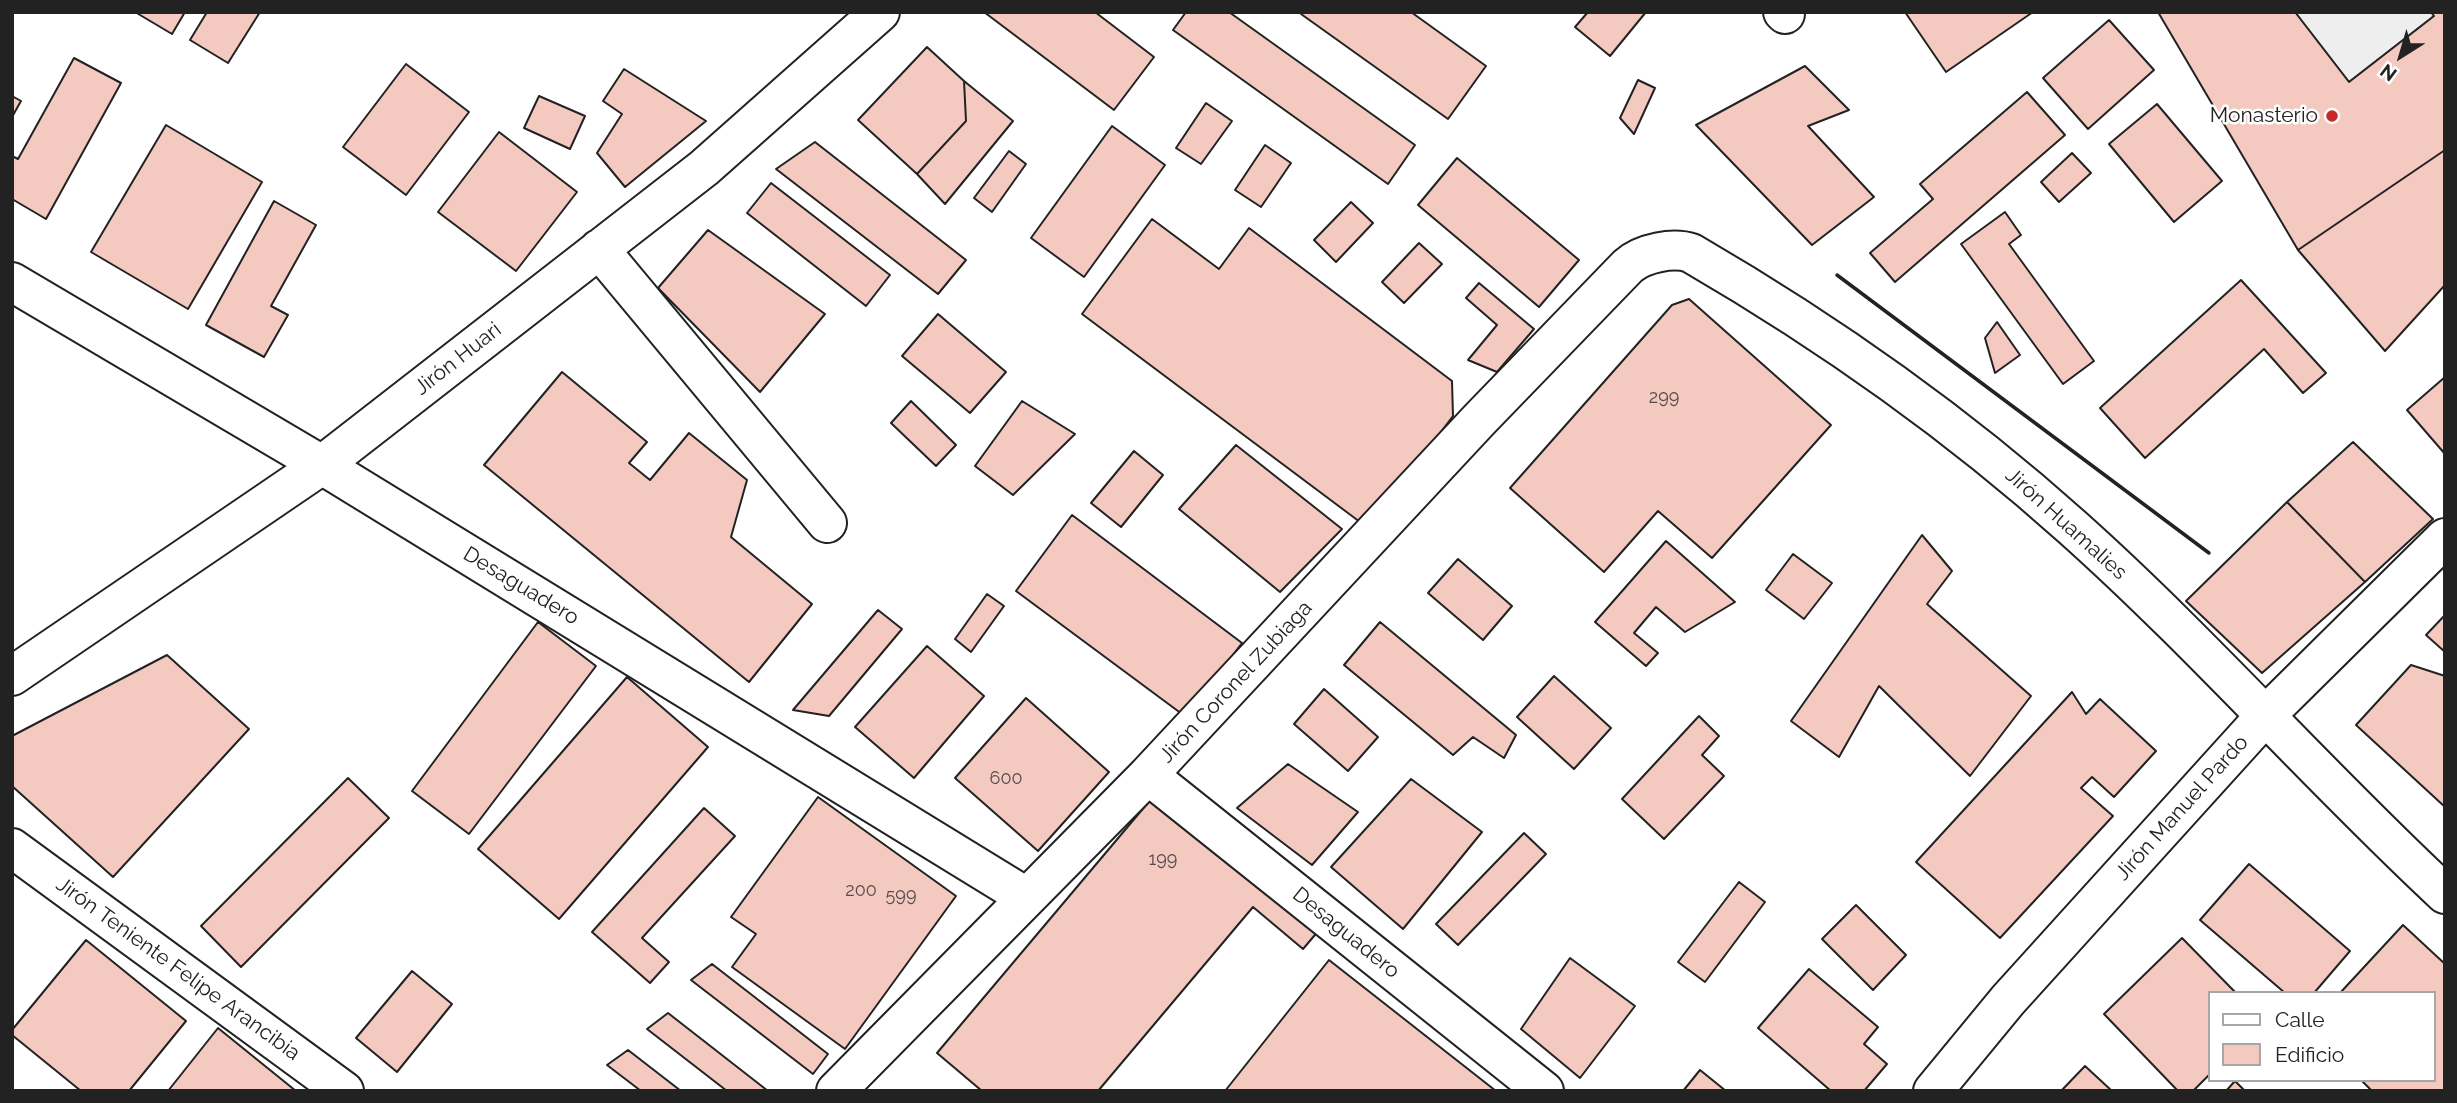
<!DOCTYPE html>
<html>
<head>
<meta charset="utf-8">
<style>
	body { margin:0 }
	#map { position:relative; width:2457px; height:1103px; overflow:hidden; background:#fff; font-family:Raleway,sans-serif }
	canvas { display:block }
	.frame { position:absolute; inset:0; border:14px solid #222; pointer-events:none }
	.legend { position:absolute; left:2208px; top:991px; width:228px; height:91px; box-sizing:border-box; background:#fff; border:2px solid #a7a7a7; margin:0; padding:9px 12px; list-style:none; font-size:21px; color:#222 }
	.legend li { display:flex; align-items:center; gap:14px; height:35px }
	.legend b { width:35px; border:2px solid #a7a7a7 }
	.north { position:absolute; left:2366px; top:21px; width:70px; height:70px; -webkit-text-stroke:5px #fff; paint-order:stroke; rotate:217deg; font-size:19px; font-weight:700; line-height:28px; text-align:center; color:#222 }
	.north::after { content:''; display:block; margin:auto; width:24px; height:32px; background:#222; clip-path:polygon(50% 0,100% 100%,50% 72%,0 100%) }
</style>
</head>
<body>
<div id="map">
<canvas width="2457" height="1103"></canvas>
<div class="frame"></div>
<ul class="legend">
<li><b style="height:9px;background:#fff"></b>Calle</li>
<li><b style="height:19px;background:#f3c9c0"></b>Edificio</li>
</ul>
<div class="north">N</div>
</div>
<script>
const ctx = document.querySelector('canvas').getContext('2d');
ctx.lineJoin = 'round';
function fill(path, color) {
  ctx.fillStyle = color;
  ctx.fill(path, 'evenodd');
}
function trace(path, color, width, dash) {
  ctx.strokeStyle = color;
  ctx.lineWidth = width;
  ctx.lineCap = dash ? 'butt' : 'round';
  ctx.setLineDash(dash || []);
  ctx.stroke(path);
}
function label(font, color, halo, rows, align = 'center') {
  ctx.font = font + ' Raleway,sans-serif';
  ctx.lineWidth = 5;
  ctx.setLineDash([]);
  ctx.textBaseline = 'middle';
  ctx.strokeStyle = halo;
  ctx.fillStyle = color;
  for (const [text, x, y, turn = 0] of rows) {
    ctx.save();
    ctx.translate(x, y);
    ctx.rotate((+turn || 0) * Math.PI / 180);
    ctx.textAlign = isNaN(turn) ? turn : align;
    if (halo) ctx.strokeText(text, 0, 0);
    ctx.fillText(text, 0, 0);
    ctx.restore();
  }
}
const green = new Path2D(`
	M 2295,12 L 2431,12 L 2434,16 L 2349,82 Z`);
const building = new Path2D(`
	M 135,12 L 185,12 L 172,34 Z
	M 207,12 L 260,12 L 228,63 L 190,40 Z
	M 984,12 L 1095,12 L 1154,57 L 1114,110 Z
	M 1186,12 L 1229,12 L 1415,145 L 1388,184 L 1173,30 Z
	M 1302,12 L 1411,12 L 1486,66 L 1448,119 L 1301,14 Z
	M 1588,12 L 1646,12 L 1610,56 L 1575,27 Z
	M 1905,12 L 2033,12 L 1946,72 Z
	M 2158,12 L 2295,12 L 2349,82 L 2434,16 L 2431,12 L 2445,12 L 2445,150 L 2298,250 Z
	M 2109,20 L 2154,70 L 2088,129 L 2043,78 Z
	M 927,47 L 964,81 L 966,121 L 917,174 L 858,120 Z
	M 74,58 L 121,83 L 46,219 L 12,199 L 12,156 L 18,159 Z
	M 406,64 L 469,112 L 406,195 L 343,147 Z
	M 1805,66 L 1849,110 L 1808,126 L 1874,197 L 1812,245 L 1696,125 Z
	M 624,69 L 706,121 L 625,187 L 597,153 L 622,114 L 603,101 Z
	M 1638,80 L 1655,88 L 1634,134 L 1620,118 Z
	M 964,81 L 1013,121 L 945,204 L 917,174 L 966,121 Z
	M 2027,92 L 2065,135 L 1895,282 L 1870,253 L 1933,199 L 1920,184 Z
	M 12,96 L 21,101 L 12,117 Z
	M 539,96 L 585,116 L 570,149 L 524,128 Z
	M 1206,103 L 1232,121 L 1201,164 L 1176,148 Z
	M 2157,104 L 2222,181 L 2174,222 L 2109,144 Z
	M 166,125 L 262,182 L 188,309 L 91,252 Z
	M 1112,126 L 1165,165 L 1084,277 L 1031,238 Z
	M 499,132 L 577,192 L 516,271 L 438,212 Z
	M 815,142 L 966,260 L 938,294 L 776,169 Z
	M 1265,145 L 1291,163 L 1261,207 L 1235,190 Z
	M 2445,150 L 2445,285 L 2385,351 L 2298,250 Z
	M 1009,151 L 1026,164 L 992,212 L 974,198 Z
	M 2072,153 L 2091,173 L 2059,202 L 2041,182 Z
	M 1457,158 L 1579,260 L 1539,307 L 1418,205 Z
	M 771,183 L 890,275 L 866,306 L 747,213 Z
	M 274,201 L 316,225 L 271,306 L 288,315 L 264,357 L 206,325 Z
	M 1351,202 L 1373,223 L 1336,262 L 1314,240 Z
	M 2005,212 L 2021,235 L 2009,244 L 2094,361 L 2063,384 L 1961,244 Z
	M 1152,219 L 1219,269 L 1249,228 L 1452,381 L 1453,416 L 1368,528 L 1082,314 Z
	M 708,230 L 825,314 L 760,392 L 658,288 Z
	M 1419,243 L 1442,264 L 1404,303 L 1382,282 Z
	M 2241,280 L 2326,373 L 2303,393 L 2264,349 L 2145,458 L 2100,408 Z
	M 1479,283 L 1534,329 L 1497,372 L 1468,360 L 1497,325 L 1466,298 Z
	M 1689,299 L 1831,425 L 1712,558 L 1658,511 L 1604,572 L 1510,488 L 1672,305 Z
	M 938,314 L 1006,372 L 970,413 L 902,356 Z
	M 1997,322 L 2020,355 L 1995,373 L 1985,338 Z
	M 562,372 L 647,442 L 629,463 L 650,480 L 689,433 L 747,480 L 731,537 L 812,604 L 749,682 L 484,465 Z
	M 2445,377 L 2445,454 L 2407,410 Z
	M 911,401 L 956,445 L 936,466 L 891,423 Z
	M 1022,401 L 1075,434 L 1013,495 L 975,466 Z
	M 2353,442 L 2433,519 L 2365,582 L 2287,502 Z
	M 1236,445 L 1342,529 L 1280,592 L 1179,509 Z
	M 1134,451 L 1163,475 L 1121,527 L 1091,503 Z
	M 2287,502 L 2365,582 L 2262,673 L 2186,601 Z
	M 1072,515 L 1242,643 L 1186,717 L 1016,591 Z
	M 1922,535 L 1952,571 L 1927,604 L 2031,696 L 1970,776 L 1879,686 L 1839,757 L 1791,721 Z
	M 1666,541 L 1735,602 L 1685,632 L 1656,607 L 1634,633 L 1658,653 L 1646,666 L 1595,622 Z
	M 1793,554 L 1832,583 L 1804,619 L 1766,590 Z
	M 1458,559 L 1512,606 L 1483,640 L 1428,593 Z
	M 987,594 L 1004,606 L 971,652 L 955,639 Z
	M 878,610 L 902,629 L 829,716 L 793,710 Z
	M 2445,615 L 2445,652 L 2426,635 Z
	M 538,622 L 596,666 L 469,834 L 412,791 Z
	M 1380,622 L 1516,735 L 1504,758 L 1473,737 L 1453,755 L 1344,665 Z
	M 927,646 L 984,696 L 914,778 L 855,727 Z
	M 167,655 L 249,729 L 113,877 L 12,786 L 12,736 Z
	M 2411,665 L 2445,676 L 2445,807 L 2356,725 Z
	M 1554,676 L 1611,728 L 1574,769 L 1517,717 Z
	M 627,677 L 708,747 L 559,919 L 478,849 Z
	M 1324,689 L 1378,737 L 1348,771 L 1294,724 Z
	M 2072,692 L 2086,714 L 2100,699 L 2156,751 L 2114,797 L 2092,777 L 2081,788 L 2113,816 L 2000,938 L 1916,862 Z
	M 1026,698 L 1109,772 L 1038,851 L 955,778 Z
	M 1699,716 L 1719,736 L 1702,755 L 1724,776 L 1664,839 L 1622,799 Z
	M 1288,764 L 1358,812 L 1312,865 L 1237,808 Z
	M 348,778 L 389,818 L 241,967 L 201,926 Z
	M 1411,779 L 1482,832 L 1403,929 L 1331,867 Z
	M 1157,792 L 1320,929 L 1303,949 L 1253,907 L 1098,1091 L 982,1091 L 937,1053 Z
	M 818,797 L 956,896 L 845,1049 L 732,967 L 756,934 L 731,917 Z
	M 704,808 L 735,836 L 642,938 L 669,962 L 650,983 L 592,932 Z
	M 1524,833 L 1546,854 L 1458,945 L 1436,924 Z
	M 2249,864 L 2350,951 L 2314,993 L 2285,993 L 2200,920 Z
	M 1739,882 L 1765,902 L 1705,982 L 1678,962 Z
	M 1856,905 L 1906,955 L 1873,990 L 1822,939 Z
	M 2403,925 L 2445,964 L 2445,1091 L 2372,1091 L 2361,1080 L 2434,1080 L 2434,993 L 2340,993 Z
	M 2182,938 L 2236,993 L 2210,993 L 2210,1074 L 2193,1091 L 2178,1091 L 2104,1014 Z
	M 86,940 L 186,1021 L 129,1091 L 81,1091 L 12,1035 L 12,1030 Z
	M 1570,958 L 1635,1006 L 1580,1078 L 1521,1029 Z
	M 1329,960 L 1496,1091 L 1225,1091 Z
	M 712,964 L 828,1054 L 813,1074 L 691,980 Z
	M 1809,969 L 1878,1027 L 1864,1044 L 1887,1064 L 1864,1091 L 1831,1091 L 1758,1028 Z
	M 412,971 L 452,1004 L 397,1072 L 356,1038 Z
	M 668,1013 L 768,1091 L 727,1091 L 647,1029 Z
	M 218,1028 L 296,1091 L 168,1091 Z
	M 628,1050 L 681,1091 L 641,1091 L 607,1065 Z
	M 2085,1066 L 2112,1091 L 2061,1091 Z
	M 1700,1070 L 1726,1091 L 1683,1091 Z
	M 2235,1081 L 2245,1091 L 2226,1091 Z`);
const minor = new Path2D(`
	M 1783,12 L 1785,14
	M 599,249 L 827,523
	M 12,282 L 322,465 L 1026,897
	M 12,676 L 322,465 L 704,168 L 880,12
	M 1148,775 L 1544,1091
	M 12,848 L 344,1091
	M 836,1091 L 1148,775 L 1479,420 L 1628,266 C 1643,253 1673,247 1691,253 C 1827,332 1955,422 2072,527 C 2202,643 2317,775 2445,894
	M 1933,1091 L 2008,1000 L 2267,714 L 2445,538`);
const wall = new Path2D(`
	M 1837,275 L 2209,553`);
const markers = [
	[2332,116,7,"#c62828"]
];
const numberNames = [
	["299",1664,398],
	["600",1006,779],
	["199",1163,860],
	["200",861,891],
	["599",901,896]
];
const poiNames = [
	["Monasterio",2318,116]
];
const streetNames = [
	["Jirón Huari",458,359,-38],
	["Jirón Huamalies",2066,524,42],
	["Desaguadero",521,586,31],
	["Jirón Coronel Zubiaga",1236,682,-47],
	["Jirón Manuel Pardo",2182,808,-48],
	["Desaguadero",1346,933,39],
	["Jirón Teniente Felipe Arancibia",178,969,36]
];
fill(green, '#eee');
trace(green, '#6f6f6f', 2);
fill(building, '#f3c9c0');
trace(building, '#222', 2);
trace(minor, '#222', 42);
trace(minor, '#fff', 38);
trace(wall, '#222', 3.5);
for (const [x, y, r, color] of markers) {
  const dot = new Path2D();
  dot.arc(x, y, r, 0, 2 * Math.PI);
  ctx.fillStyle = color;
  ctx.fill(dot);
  trace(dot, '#fff', 2.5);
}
label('18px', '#564c4a', null, numberNames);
label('21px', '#222', '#fff', poiNames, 'right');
label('21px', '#222', '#fff', streetNames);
</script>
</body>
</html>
